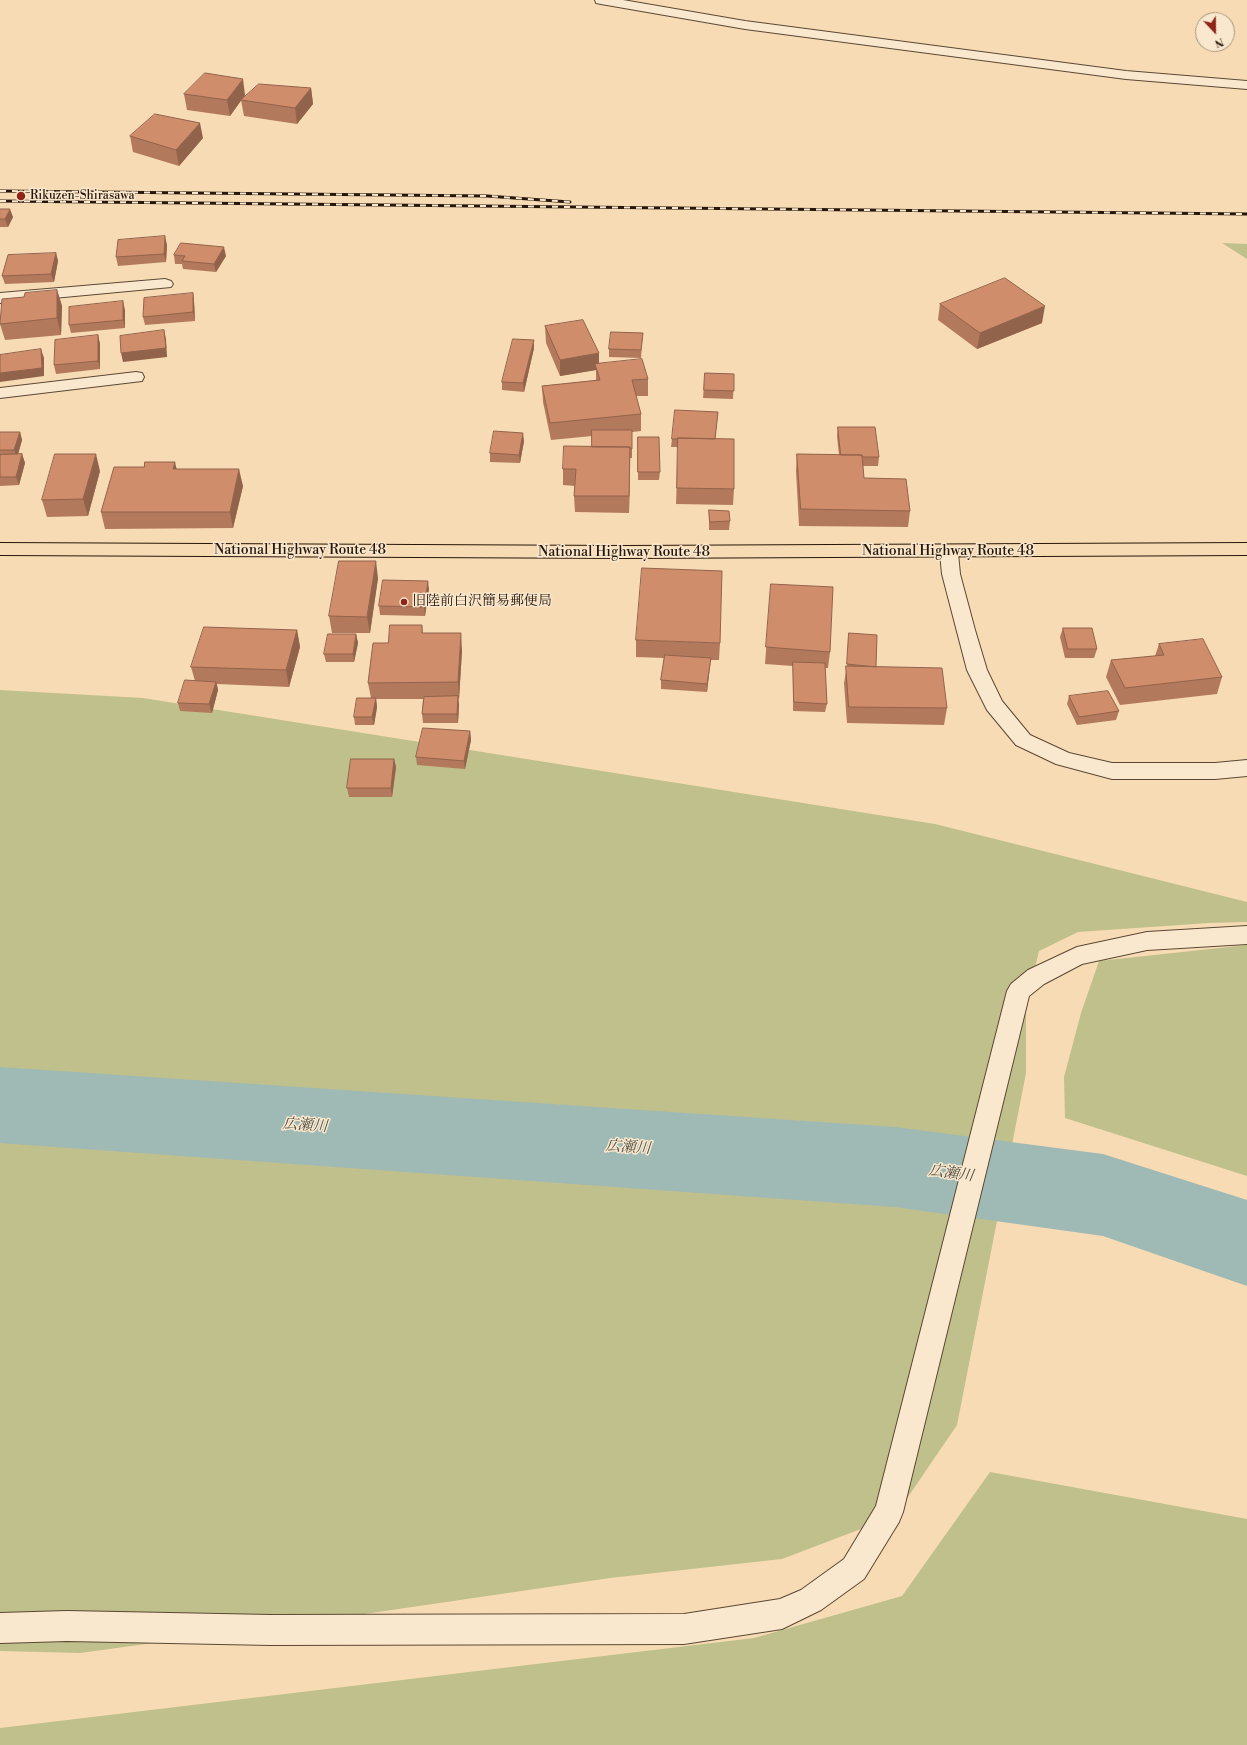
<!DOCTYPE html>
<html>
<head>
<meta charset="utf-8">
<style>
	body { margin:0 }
	#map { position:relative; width:1247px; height:1745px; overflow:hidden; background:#f7dbb4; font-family:"Libre Bodoni",serif }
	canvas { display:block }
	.north { position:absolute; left:1195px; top:12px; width:40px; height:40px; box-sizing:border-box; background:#fae8ce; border:1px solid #a69480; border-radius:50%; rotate:158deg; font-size:11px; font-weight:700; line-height:16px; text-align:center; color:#27170a }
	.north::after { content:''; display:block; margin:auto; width:14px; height:18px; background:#8f2418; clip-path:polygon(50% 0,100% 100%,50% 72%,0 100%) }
</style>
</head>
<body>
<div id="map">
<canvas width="1247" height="1745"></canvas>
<div class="north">N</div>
</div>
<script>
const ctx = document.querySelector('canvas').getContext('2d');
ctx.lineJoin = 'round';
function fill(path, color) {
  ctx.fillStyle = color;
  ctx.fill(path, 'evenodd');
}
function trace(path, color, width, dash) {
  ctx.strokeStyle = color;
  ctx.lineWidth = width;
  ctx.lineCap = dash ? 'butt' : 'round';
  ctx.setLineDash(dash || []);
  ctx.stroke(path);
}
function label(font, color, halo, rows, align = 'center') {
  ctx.font = font + ' "Libre Bodoni","Noto Serif JP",serif';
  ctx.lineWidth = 3;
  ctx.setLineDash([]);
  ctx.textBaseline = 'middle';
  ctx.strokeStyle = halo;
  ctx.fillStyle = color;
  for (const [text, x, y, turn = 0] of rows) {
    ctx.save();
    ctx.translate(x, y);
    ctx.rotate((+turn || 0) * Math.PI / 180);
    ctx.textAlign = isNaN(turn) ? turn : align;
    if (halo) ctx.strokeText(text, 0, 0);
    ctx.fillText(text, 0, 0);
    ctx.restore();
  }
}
const green = new Path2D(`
	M 1222,243 L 1247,244 L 1247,259 Z
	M 0,690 L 143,698 L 935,824 L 1247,902 L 1247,922 L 1209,923 L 1078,932 L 1039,951 L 1026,1006 L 1026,1073 L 957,1425 L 895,1516 L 782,1559 L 610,1578 L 344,1617 L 80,1653 L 0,1651 Z
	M 1247,945 L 1247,1176 L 1065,1118 L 1064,1077 L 1081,1013 L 1099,961 Z
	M 990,1472 L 1247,1519 L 1247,1745 L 0,1745 L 0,1728 L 754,1638 L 902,1596 Z`);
const river = new Path2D(`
	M 0,1067 L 895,1127 L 1103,1154 L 1247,1200 L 1247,1286 L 1103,1236 L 895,1207 L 0,1143 Z`);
const minor = new Path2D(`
	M 165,279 L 171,281 L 173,284 L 171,287 L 0,303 L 0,293 Z
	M 136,372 L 142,373 L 144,377 L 142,381 L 0,398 L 0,388 Z
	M 949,547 L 956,549 L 958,553 L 960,574 L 975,630 L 987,670 L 1002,701 L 1030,735 L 1069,753 L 1112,763 L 1215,763 L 1247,760 L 1247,776 L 1215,779 L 1112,779 L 1056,764 L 1016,745 L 987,710 L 967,670 L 942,574 L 940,553 L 942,549 Z
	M 1247,926 L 1247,944 L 1147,950 L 1082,964 L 1044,984 L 1029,996 L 903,1512 L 899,1522 L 864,1579 L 821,1610 L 782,1629 L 684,1644 L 271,1645 L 67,1641 L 0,1643 L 0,1613 L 67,1611 L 271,1615 L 684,1614 L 780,1599 L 801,1590 L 844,1559 L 876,1506 L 1007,991 L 1011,984 L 1028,970 L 1077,947 L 1147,932 Z`);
const tertiary = new Path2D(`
	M 595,0 L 623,0 L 745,21 L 1126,71 L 1247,81 L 1247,89 L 1126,79 L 745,29 L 601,4 L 596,3 Z`);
const trunk = new Path2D(`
	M 0,543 L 624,546 L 1247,543 L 1247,555 L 624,558 L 0,555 Z`);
const rail = new Path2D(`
	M 0,191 L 487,196 L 570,202
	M 0,201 L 1247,214`);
const wall = new Path2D(`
	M 311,88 L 313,104 L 297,124 L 244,116 L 241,100 Z
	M 184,94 L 245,95 L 230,116 L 187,110 Z
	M 130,136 L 203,138 L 179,166 L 133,152 Z
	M 0,209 L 13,217 L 8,227 L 0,227 Z
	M 167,245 L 166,262 L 118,266 L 116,257 Z
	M 56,253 L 58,261 L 54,282 L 5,284 L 2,276 Z
	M 174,255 L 226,256 L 216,272 L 183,269 L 182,264 L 175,264 Z
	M 57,290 L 62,306 L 61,335 L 5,340 L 0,324 Z
	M 193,293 L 194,301 L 195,321 L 145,325 L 143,317 Z
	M 940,304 L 1042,323 L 977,349 L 938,320 Z
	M 125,310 L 125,328 L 71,333 L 69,325 Z
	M 545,326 L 599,363 L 648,379 L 648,396 L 636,396 L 641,414 L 641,431 L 632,432 L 632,458 L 630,458 L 629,513 L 575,512 L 574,496 L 575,486 L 563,485 L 563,469 L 592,447 L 592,436 L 551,440 L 543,402 L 542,386 L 596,380 L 596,370 L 560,376 L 546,343 Z
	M 643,333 L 641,358 L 609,357 L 609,349 Z
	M 98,335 L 100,344 L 100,369 L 56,374 L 54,365 Z
	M 534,348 L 524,392 L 502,390 L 502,382 Z
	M 705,373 L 734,374 L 733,399 L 703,398 Z
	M 718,412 L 715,439 L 734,489 L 733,505 L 676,504 L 678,447 L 671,447 L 672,439 Z
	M 838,427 L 879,457 L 878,466 L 863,466 L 864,478 L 910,511 L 908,527 L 799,526 L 796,471 L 797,454 L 839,455 L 837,436 Z
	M 0,432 L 20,432 L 22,440 L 18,454 L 22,454 L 25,463 L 19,485 L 0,486 Z
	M 638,437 L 660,472 L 659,480 L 638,480 Z
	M 524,441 L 520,463 L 490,462 L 490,453 Z
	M 177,469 L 243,486 L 233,528 L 105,529 L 101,512 Z
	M 100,471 L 88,516 L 47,517 L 42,500 Z
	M 709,510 L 730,521 L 729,530 L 709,530 Z
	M 378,578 L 370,633 L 332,633 L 329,616 Z
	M 771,584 L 830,652 L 828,668 L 825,668 L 827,704 L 825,712 L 793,711 L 793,666 L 765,664 Z
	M 429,589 L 425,616 L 380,615 L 379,606 Z
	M 422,625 L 423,633 L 462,650 L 459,699 L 458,699 L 459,705 L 458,723 L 423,723 L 422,714 L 423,699 L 376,699 L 377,707 L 374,725 L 355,725 L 354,717 L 371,698 L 368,683 L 388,643 Z
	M 1063,628 L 1097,649 L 1094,658 L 1065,658 L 1060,637 Z
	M 297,630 L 300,647 L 289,687 L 217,684 L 218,690 L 212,713 L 180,711 L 178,703 L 195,681 L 191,667 Z
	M 849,633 L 876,667 L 947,708 L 944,725 L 847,723 L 844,683 L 847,666 L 848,642 Z
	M 356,634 L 358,643 L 354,662 L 326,662 L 324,654 Z
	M 636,640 L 720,643 L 719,660 L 710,660 L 707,692 L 661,689 L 661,680 L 664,658 L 636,657 Z
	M 1159,644 L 1222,677 L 1217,694 L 1120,705 L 1106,677 L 1111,660 L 1155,656 Z
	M 1069,696 L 1119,711 L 1116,720 L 1077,725 L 1067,704 Z
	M 470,731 L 471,740 L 465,769 L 417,765 L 416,757 Z
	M 394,759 L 396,767 L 392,797 L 349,797 L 347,788 Z`);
const shadedWall = new Path2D(`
	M 243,79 L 245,95 L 230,116 L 227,100 Z
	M 311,88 L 313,104 L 297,124 L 295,108 Z
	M 200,123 L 203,138 L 179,166 L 176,150 Z
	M 10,209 L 13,217 L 8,227 L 5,219 Z
	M 165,236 L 167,245 L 166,262 L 164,254 Z
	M 224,247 L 226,256 L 216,272 L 214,264 Z
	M 56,253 L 58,261 L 54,282 L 51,274 Z
	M 57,290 L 62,306 L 61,335 L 57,318 Z
	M 193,293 L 194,301 L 195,321 L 193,312 Z
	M 123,301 L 125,310 L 125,328 L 123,320 Z
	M 1045,306 L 1042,323 L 977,349 L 980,333 Z
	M 164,330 L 166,339 L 167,357 L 123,362 L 121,353 Z
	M 98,335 L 100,344 L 100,369 L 98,361 Z
	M 534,340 L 534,348 L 524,392 L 523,383 Z
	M 41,349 L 44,358 L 44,376 L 0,382 L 0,373 Z
	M 599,353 L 599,370 L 595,364 L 596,370 L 560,376 L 560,360 Z
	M 718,412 L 717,421 L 714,450 L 714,441 Z
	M 20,432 L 22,440 L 17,458 L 14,450 Z
	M 523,433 L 524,441 L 520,463 L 519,455 Z
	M 630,447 L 630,464 L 629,513 L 629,496 Z
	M 22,454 L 25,463 L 19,485 L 16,477 Z
	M 96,454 L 100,471 L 88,516 L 83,499 Z
	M 175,462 L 179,479 L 173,469 Z
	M 239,469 L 243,486 L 233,528 L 230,512 Z
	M 376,561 L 378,578 L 370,633 L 367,617 Z
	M 428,581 L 429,589 L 425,616 L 424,607 Z
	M 297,630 L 300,647 L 289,687 L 286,670 Z
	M 461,633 L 462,650 L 459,699 L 458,682 Z
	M 356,634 L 358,643 L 354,662 L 353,654 Z
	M 711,658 L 710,667 L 707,692 L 707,684 Z
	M 216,682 L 218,690 L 212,713 L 209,704 Z
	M 458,696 L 459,705 L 458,723 L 457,714 Z
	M 376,698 L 377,707 L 374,725 L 372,717 Z
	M 470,731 L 471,740 L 465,769 L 464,761 Z
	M 394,759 L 396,767 L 392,797 L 391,788 Z`);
const building = new Path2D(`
	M 205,73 L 243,79 L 227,100 L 184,94 Z
	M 259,84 L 311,88 L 295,108 L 241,100 Z
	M 155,114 L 200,123 L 176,150 L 130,136 Z
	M 0,209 L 10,209 L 5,219 L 0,219 Z
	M 165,236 L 164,254 L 116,257 L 118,240 Z
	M 181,243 L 224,247 L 214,264 L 182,261 L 185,256 L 174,255 Z
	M 56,253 L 51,274 L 2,276 L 8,255 Z
	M 1005,278 L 1045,306 L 980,333 L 940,304 Z
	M 57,290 L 57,318 L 0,324 L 2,299 L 24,297 L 25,293 Z
	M 193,293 L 193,312 L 143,317 L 144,298 Z
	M 123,301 L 123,320 L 69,325 L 69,307 Z
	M 583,320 L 599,353 L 560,360 L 545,326 Z
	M 164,330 L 166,348 L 121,353 L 120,336 Z
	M 611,332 L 643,333 L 641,350 L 609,349 Z
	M 98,335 L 98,361 L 54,365 L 55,340 Z
	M 513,339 L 534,340 L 523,383 L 502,382 Z
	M 41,349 L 42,368 L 0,373 L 0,355 Z
	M 642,359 L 648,379 L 632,380 L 641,414 L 550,423 L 542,386 L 600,380 L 595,364 Z
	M 705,373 L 734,374 L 734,391 L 704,390 Z
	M 675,410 L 718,412 L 715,439 L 678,438 L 678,439 L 672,439 Z
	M 838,427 L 875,427 L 879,457 L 862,457 L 862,455 L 841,455 Z
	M 592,430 L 632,430 L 632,449 L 630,449 L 630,447 L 592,447 Z
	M 494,431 L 523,433 L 519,455 L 490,453 Z
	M 0,432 L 20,432 L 14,450 L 0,450 Z
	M 638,437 L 659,437 L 660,472 L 638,472 Z
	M 678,438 L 734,439 L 734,489 L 677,488 Z
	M 564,446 L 630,447 L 629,496 L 574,496 L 576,469 L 563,469 Z
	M 22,454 L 16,477 L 0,477 L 0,455 Z
	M 55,454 L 96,454 L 83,499 L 42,500 Z
	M 797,454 L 862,455 L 864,478 L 906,479 L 910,511 L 801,509 Z
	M 145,462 L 175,462 L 173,469 L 239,469 L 230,512 L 101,512 L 114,467 L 144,467 Z
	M 709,510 L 729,511 L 730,521 L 710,522 Z
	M 339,561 L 376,561 L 367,617 L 329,616 Z
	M 642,568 L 722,571 L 720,643 L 636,640 Z
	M 383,580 L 428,581 L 424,607 L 379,606 Z
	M 771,584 L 833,587 L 830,652 L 766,647 Z
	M 390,625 L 422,625 L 422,633 L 461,633 L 458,682 L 368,683 L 373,643 L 388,643 Z
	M 204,627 L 297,630 L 286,670 L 191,667 Z
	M 1063,628 L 1092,628 L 1097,649 L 1068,649 Z
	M 849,633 L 877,635 L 876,667 L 847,664 Z
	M 328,634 L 356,634 L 353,654 L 324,654 Z
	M 1203,639 L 1222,677 L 1125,688 L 1111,660 L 1164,655 L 1159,644 Z
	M 665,655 L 711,658 L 707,684 L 661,680 Z
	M 793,662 L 825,663 L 827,704 L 794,702 Z
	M 846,666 L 942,668 L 947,708 L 849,707 Z
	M 185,680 L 216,682 L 209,704 L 178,703 Z
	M 1108,691 L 1119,711 L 1079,717 L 1069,696 Z
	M 458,696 L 457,714 L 422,714 L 424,697 Z
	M 357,698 L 376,698 L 372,717 L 354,717 Z
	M 423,728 L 470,731 L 464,761 L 416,757 Z
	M 351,759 L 394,759 L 391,788 L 347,788 Z`);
const markers = [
	[21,196,5,"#8f2418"],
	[404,602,4,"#8f2418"]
];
const farPoinames = [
	["Rikuzen-Shirasawa",30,196]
];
const streetNames = [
	["National Highway Route 48",300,551],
	["National Highway Route 48",948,552],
	["National Highway Route 48",624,553]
];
const poiNames = [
	["旧陸前白沢簡易郵便局",412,602]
];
const waterNames = [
	["広瀬川",305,1126,4],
	["広瀬川",628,1148,4],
	["広瀬川",951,1174,8]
];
fill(green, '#bfc08b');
fill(river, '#9fb9b5');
trace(minor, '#5b4834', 2);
trace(tertiary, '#5b4834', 2);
trace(trunk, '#27170a', 2);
fill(minor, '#fae8ce');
fill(tertiary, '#fae8ce');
fill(trunk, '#f7dbb4');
trace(rail, '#27170a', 3);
trace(rail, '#fae8ce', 2, [6]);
fill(wall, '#b3795c');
fill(shadedWall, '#92634b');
fill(building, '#d08d6b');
trace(building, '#92634b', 1);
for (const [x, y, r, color] of markers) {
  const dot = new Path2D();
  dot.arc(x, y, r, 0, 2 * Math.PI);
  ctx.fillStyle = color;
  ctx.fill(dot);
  trace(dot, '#fae8ce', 1.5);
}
label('12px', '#27170a', '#fae8ce', farPoinames, 'left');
label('14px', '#27170a', '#fae8ce', streetNames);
label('14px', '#27170a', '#fae8ce', poiNames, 'left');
label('italic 15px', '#515046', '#fae8ce', waterNames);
</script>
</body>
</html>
